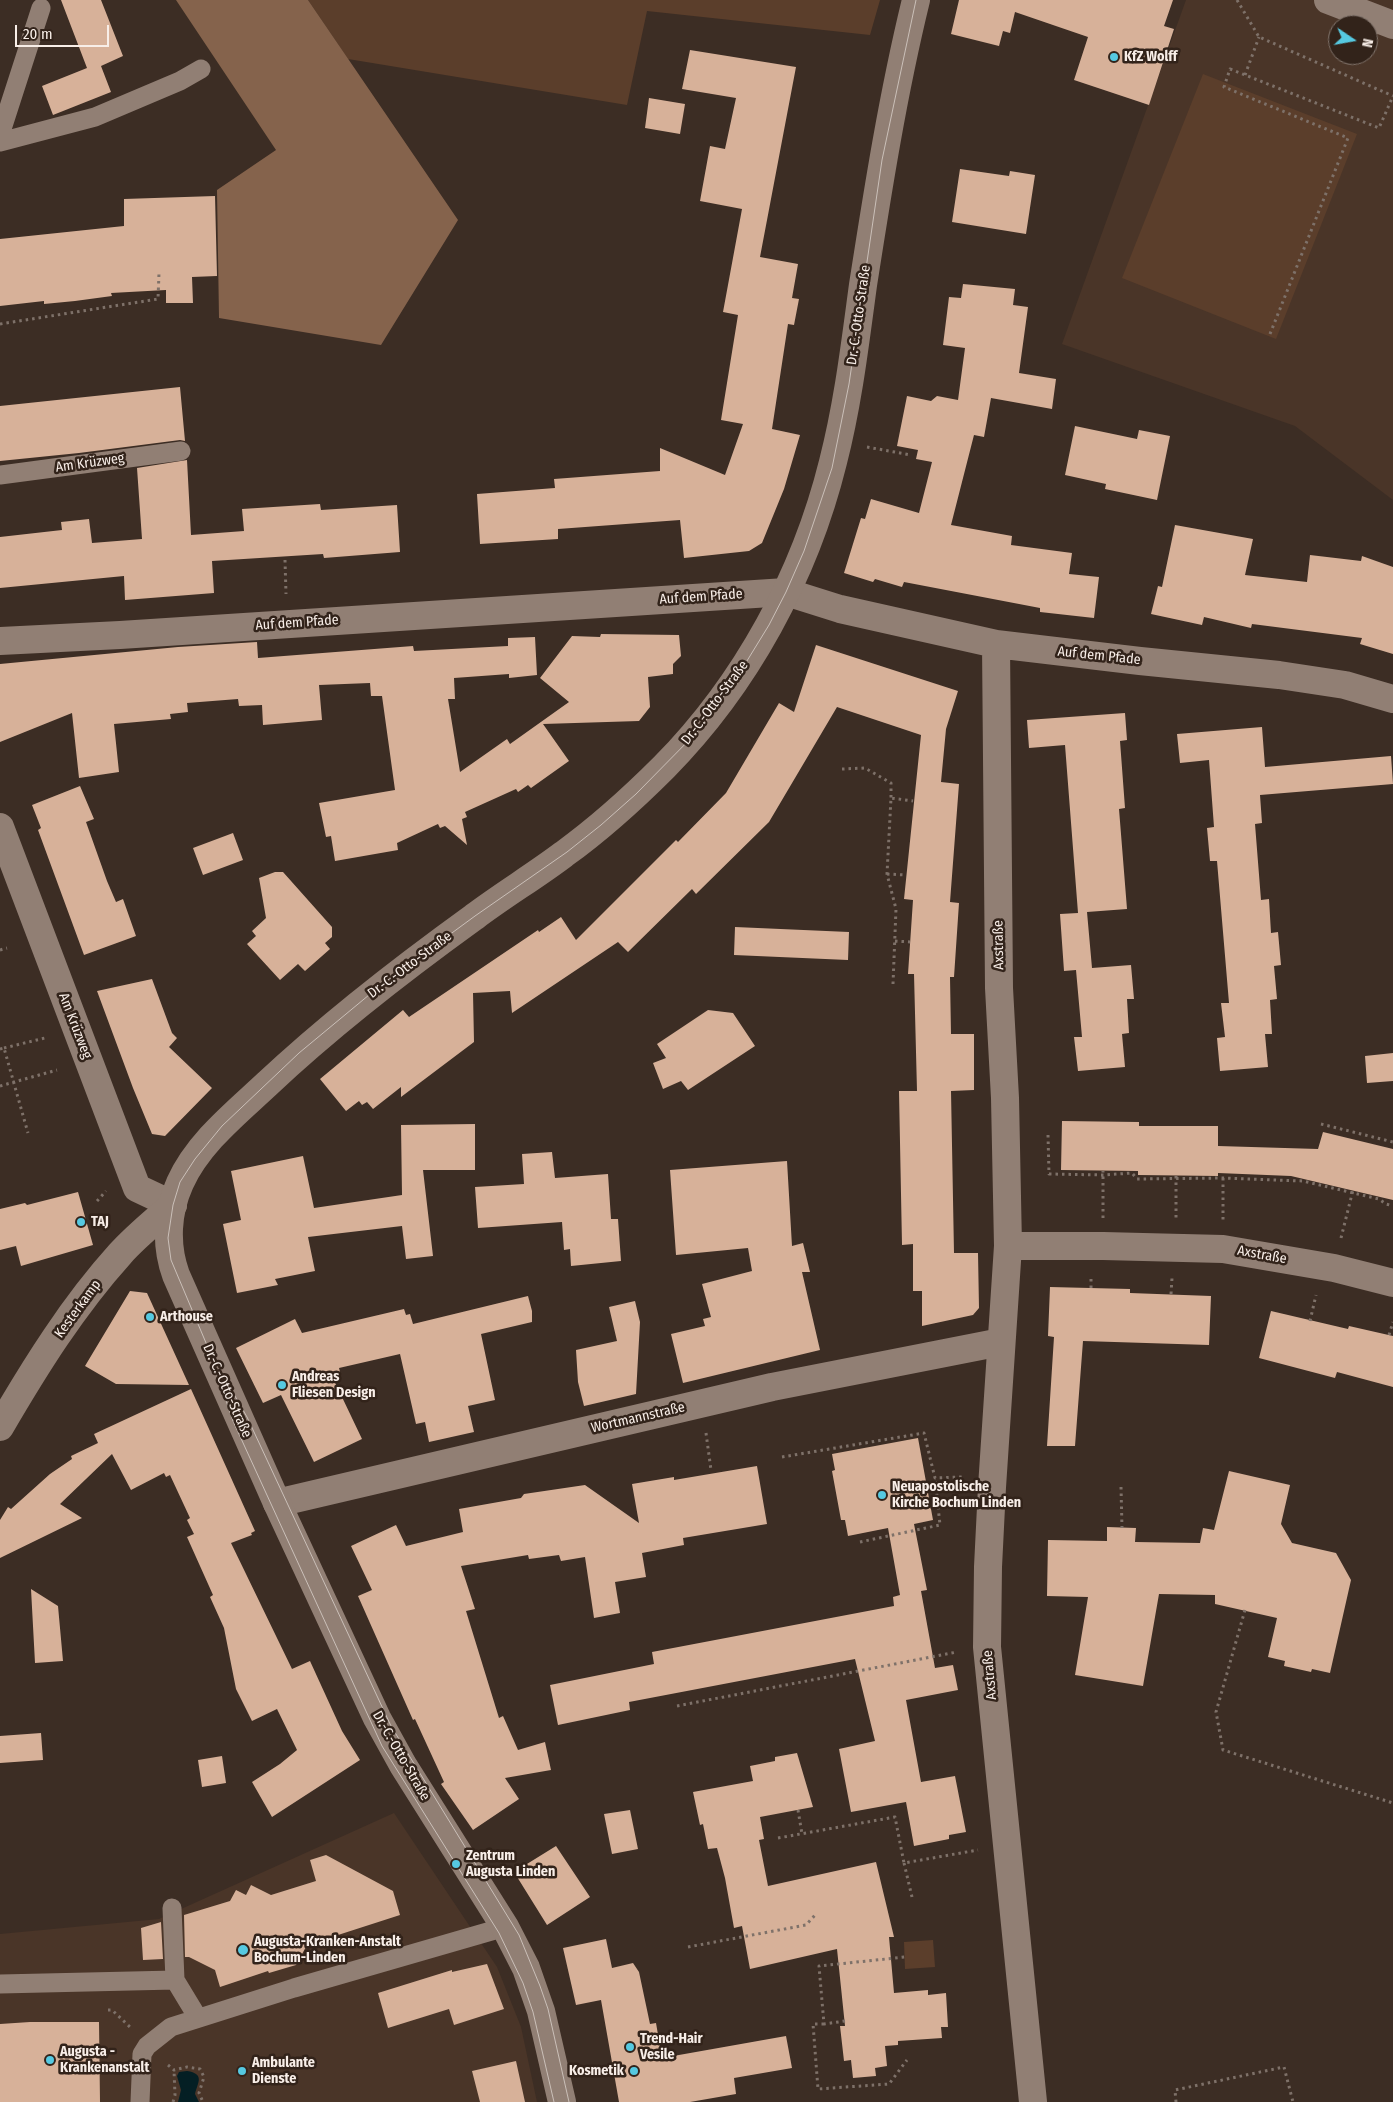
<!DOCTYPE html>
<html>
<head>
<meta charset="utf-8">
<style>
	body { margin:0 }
	#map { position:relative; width:1393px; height:2102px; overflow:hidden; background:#3c2d24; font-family:"Fira Sans Condensed",sans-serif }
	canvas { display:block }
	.north { position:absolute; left:1328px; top:15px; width:50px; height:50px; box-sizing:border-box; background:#32231a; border:1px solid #81746c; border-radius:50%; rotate:102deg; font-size:14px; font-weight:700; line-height:20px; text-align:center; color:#f8eee8 }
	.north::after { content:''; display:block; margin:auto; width:18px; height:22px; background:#56c9e1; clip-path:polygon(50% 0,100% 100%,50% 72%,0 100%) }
	.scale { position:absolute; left:15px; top:25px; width:94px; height:22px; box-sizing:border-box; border:2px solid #f8eee8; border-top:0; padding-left:6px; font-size:15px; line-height:18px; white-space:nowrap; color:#f8eee8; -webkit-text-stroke:4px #32231a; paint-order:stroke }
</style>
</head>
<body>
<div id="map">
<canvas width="1393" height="2102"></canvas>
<div class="north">N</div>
<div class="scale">20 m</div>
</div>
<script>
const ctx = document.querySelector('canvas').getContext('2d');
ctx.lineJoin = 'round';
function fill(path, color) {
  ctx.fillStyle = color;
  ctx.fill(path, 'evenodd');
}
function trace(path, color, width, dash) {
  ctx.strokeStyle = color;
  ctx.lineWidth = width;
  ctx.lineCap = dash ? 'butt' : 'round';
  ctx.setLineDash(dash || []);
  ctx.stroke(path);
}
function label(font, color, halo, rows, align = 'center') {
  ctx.font = font + ' "Fira Sans Condensed",sans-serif';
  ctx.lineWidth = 5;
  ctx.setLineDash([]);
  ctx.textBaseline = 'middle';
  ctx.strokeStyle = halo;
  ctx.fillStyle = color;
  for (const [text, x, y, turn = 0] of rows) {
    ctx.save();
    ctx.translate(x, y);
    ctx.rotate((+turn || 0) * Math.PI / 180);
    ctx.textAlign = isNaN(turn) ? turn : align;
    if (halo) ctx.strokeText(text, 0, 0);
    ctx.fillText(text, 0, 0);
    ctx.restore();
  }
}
const built = new Path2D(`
	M 1186,0 L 1393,0 L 1393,500 L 1295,426 L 1062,344 ZM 1338,25 L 1368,25 L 1368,55 L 1338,55 Z
	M 394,1813 L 497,1967 L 521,2027 L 537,2102 L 0,2102 L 0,1934 L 159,1919 Z`);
const green = new Path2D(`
	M 308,0 L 880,0 L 870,35 L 647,11 L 627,105 L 348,59 Z
	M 1203,74 L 1357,134 L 1276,339 L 1122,278 Z
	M 933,1940 L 935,1967 L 905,1969 L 904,1942 Z`);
const forest = new Path2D(`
	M 176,0 L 308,0 L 458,220 L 381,345 L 219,318 L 217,190 L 276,150 Z`);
const water = new Path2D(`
	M 187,2071 C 205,2074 198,2082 195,2094 L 199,2102 L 178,2102 L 181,2090 L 177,2076 L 179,2072 Z`);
const building = new Path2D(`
	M 61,0 L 101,0 L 123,56 L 101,66 L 111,92 L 53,115 L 42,86 L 87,68 Z
	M 959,0 L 1173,0 L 1164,26 L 1174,29 L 1149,105 L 1074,80 L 1088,37 L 1015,12 L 1010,33 L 1003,31 L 999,46 L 951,34 Z
	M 690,50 L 796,67 L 760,257 L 798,264 L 792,298 L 799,299 L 794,325 L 788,324 L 772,429 L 800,435 L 784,489 L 762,543 L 749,551 L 684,558 L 680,520 L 558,529 L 558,539 L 480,544 L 477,494 L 555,488 L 554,479 L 660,471 L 660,448 L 725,475 L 743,424 L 721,420 L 738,315 L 723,312 L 742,209 L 700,201 L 710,146 L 725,149 L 736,98 L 682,89 Z
	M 649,98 L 685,104 L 680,134 L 645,128 Z
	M 960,169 L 1009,176 L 1010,171 L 1035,175 L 1026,234 L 952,222 Z
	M 215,196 L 217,276 L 192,277 L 193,303 L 166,303 L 166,290 L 111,293 L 112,296 L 75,301 L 44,304 L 44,301 L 0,306 L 0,239 L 124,226 L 124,199 Z
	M 963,284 L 1015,289 L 1013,305 L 1028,307 L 1019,373 L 1056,379 L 1052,409 L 991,398 L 984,437 L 974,435 L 951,525 L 1012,536 L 1011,545 L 1072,553 L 1069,574 L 1099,577 L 1094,618 L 1040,612 L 1040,608 L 904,582 L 902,587 L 875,579 L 873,582 L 844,573 L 861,518 L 865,519 L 871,499 L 919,513 L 932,462 L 916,459 L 918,450 L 897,446 L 907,396 L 931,401 L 937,396 L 958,400 L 965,348 L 943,345 L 949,297 L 961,298 Z
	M 180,387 L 185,441 L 180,440 L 79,453 L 0,461 L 0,406 Z
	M 1075,426 L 1137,439 L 1139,430 L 1170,436 L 1157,500 L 1105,489 L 1106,484 L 1065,475 Z
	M 187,460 L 191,535 L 244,531 L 242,509 L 320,504 L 321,510 L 397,505 L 400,552 L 324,558 L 323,554 L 212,561 L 214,593 L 125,600 L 124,576 L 0,588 L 0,537 L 62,530 L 61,522 L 89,519 L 92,543 L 142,539 L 137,468 Z
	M 1175,525 L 1253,539 L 1245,575 L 1307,582 L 1310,555 L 1361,561 L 1362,556 L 1393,567 L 1393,654 L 1360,644 L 1362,638 L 1252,624 L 1251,628 L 1204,617 L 1202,625 L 1151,614 L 1158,586 L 1162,587 Z
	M 601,634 L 679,635 L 681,656 L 673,664 L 673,674 L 648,677 L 650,707 L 639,721 L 543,724 L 569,761 L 531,788 L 528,785 L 518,792 L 516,789 L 465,812 L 467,817 L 462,819 L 467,845 L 445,826 L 440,828 L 438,824 L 397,843 L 398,850 L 335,861 L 331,836 L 326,837 L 319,803 L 395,790 L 382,696 L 371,696 L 370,683 L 319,685 L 322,720 L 263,725 L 262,705 L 239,706 L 238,699 L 187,703 L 188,712 L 170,714 L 171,719 L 114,724 L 119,772 L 79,778 L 72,713 L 0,742 L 0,664 L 178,647 L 257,642 L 258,658 L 413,646 L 414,651 L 508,646 L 508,638 L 535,637 L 537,675 L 509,678 L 509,674 L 454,678 L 455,699 L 448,699 L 460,772 L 507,739 L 510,744 L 569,702 L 540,678 L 572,636 L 600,637 Z
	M 816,645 L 958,691 L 946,729 L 941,782 L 959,784 L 950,902 L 959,903 L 954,977 L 950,977 L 951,1034 L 974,1034 L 974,1090 L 951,1091 L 954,1253 L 978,1253 L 979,1308 L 973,1315 L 922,1326 L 922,1291 L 913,1291 L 913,1244 L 902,1245 L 899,1091 L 917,1091 L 914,974 L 908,974 L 913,900 L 904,899 L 921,735 L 837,707 L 769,822 L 696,894 L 692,889 L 628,952 L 618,942 L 512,1013 L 510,991 L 473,993 L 474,1042 L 401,1097 L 401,1087 L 373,1109 L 367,1102 L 362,1105 L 359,1101 L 346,1111 L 320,1079 L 403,1010 L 409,1017 L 538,930 L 539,932 L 561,917 L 576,940 L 676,840 L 678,842 L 726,793 L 779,703 L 794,712 Z
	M 1125,713 L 1127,740 L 1120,741 L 1125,808 L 1119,809 L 1127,909 L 1087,912 L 1092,968 L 1131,965 L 1134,999 L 1127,999 L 1129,1033 L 1122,1034 L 1125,1067 L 1078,1071 L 1074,1037 L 1082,1037 L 1076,970 L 1064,971 L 1060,914 L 1078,913 L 1065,745 L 1029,748 L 1027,720 Z
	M 1262,727 L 1265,767 L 1391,756 L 1393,784 L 1260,795 L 1262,823 L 1255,824 L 1261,900 L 1269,899 L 1271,933 L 1278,932 L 1281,965 L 1274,966 L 1277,999 L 1270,1000 L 1272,1034 L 1265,1034 L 1268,1067 L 1220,1071 L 1217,1038 L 1225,1037 L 1221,1003 L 1229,1003 L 1217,861 L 1210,861 L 1207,828 L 1214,827 L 1209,760 L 1180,763 L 1177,734 Z
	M 80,786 L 94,819 L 86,822 L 107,881 L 116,902 L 123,899 L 136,936 L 84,955 L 38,830 L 41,828 L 32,805 Z
	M 233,833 L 243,860 L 203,875 L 193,848 Z
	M 275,872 L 283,872 L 332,927 L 332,937 L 325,943 L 330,949 L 305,971 L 298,964 L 280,980 L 247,944 L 256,936 L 252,931 L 266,918 L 259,878 Z
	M 735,927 L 849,932 L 848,960 L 734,955 Z
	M 152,979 L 172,1033 L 177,1038 L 169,1047 L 212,1088 L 165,1136 L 152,1134 L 133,1088 L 97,991 Z
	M 708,1010 L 733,1013 L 755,1046 L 688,1090 L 681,1081 L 663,1089 L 653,1063 L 666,1058 L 657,1044 Z
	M 1393,1053 L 1393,1081 L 1367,1083 L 1365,1056 Z
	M 1062,1121 L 1139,1122 L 1139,1126 L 1218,1126 L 1218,1146 L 1318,1149 L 1323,1132 L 1393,1149 L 1393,1200 L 1291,1176 L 1218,1173 L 1218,1176 L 1138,1175 L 1138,1171 L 1061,1170 Z
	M 475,1124 L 475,1170 L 423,1170 L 433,1256 L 406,1259 L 402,1226 L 308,1237 L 315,1271 L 275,1279 L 278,1285 L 237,1293 L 223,1224 L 241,1220 L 231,1171 L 303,1156 L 314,1208 L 402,1195 L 401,1125 Z
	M 552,1152 L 555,1178 L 608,1174 L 611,1219 L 618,1219 L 621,1261 L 571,1266 L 570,1249 L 564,1250 L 562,1222 L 478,1228 L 475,1187 L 524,1184 L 522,1154 Z
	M 787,1161 L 792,1246 L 803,1243 L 810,1272 L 802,1272 L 820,1350 L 683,1383 L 671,1334 L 705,1326 L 703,1319 L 711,1317 L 702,1284 L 752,1271 L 748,1248 L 676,1255 L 670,1170 Z
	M 78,1192 L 93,1245 L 21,1266 L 16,1246 L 0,1250 L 0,1209 L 25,1203 L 27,1205 Z
	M 1050,1287 L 1130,1289 L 1130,1293 L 1211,1296 L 1209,1345 L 1083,1341 L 1075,1446 L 1047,1446 L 1054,1337 L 1048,1336 Z
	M 130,1291 L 147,1293 L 189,1385 L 116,1384 L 85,1366 Z
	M 528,1296 L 532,1311 L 532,1322 L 481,1334 L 495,1400 L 468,1406 L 474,1432 L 429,1442 L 425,1422 L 416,1424 L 400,1354 L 339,1368 L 340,1372 L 331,1374 L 362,1439 L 314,1462 L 281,1395 L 263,1403 L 236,1348 L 295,1319 L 302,1333 L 404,1309 L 406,1315 L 410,1314 L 413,1324 Z
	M 635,1301 L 640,1322 L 636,1394 L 584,1406 L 578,1382 L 576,1350 L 617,1341 L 609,1307 Z
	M 1271,1311 L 1348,1329 L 1349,1326 L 1393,1336 L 1393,1387 L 1337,1372 L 1335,1378 L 1259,1358 Z
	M 191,1389 L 255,1531 L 251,1533 L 252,1535 L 231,1543 L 292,1669 L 310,1661 L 342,1731 L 360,1760 L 272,1817 L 252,1782 L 280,1764 L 297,1750 L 277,1709 L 252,1721 L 236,1689 L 224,1628 L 210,1597 L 213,1595 L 187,1537 L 194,1534 L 187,1520 L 190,1518 L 170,1475 L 166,1477 L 164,1473 L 131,1490 L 112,1454 L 60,1504 L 82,1518 L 0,1558 L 0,1520 L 8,1507 L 11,1509 L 50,1474 L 72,1459 L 71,1456 L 98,1443 L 94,1434 Z
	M 918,1438 L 933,1520 L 914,1524 L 927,1590 L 921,1591 L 935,1668 L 953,1665 L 958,1690 L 906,1700 L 921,1782 L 955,1776 L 966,1832 L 949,1835 L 949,1839 L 914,1846 L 906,1802 L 851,1812 L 839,1749 L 875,1741 L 855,1659 L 629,1702 L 630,1710 L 558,1725 L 550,1685 L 654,1664 L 652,1652 L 894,1606 L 893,1597 L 900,1595 L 888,1528 L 848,1536 L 845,1520 L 841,1520 L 832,1471 L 835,1470 L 832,1454 Z
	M 757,1466 L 767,1524 L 683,1538 L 684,1545 L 642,1553 L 646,1577 L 615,1582 L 620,1613 L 594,1618 L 585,1557 L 561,1561 L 559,1555 L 529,1559 L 528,1555 L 461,1566 L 475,1609 L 466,1611 L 499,1718 L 503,1716 L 518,1750 L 545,1742 L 551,1770 L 505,1778 L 519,1799 L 473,1830 L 441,1784 L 444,1782 L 415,1719 L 413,1720 L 358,1596 L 372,1590 L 351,1546 L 396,1525 L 406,1546 L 463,1532 L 459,1509 L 521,1498 L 524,1494 L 585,1485 L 639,1523 L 632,1484 L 674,1477 L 674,1480 Z
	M 1229,1471 L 1290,1485 L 1281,1524 L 1292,1543 L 1336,1553 L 1351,1580 L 1330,1673 L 1312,1669 L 1311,1672 L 1284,1666 L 1285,1661 L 1268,1657 L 1277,1618 L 1215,1604 L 1215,1595 L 1159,1594 L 1143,1686 L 1075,1675 L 1088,1597 L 1047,1596 L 1048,1540 L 1107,1541 L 1107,1527 L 1136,1528 L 1135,1542 L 1200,1543 L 1203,1528 L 1214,1530 Z
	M 31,1589 L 58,1606 L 63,1661 L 35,1663 Z
	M 41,1733 L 43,1760 L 0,1763 L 0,1736 Z
	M 797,1753 L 813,1807 L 760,1817 L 764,1839 L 759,1840 L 768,1886 L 876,1862 L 894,1937 L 889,1937 L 894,1993 L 928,1990 L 928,1995 L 946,1993 L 948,2027 L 941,2027 L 942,2038 L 898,2041 L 898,2045 L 885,2046 L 887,2066 L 875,2068 L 876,2076 L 853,2078 L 851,2060 L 844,2061 L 840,2026 L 845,2026 L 837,1949 L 750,1969 L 742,1926 L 734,1928 L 725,1878 L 717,1848 L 708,1849 L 703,1824 L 700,1825 L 693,1792 L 753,1781 L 750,1766 L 775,1761 L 775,1757 Z
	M 222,1756 L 226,1783 L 202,1787 L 198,1760 Z
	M 630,1810 L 638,1849 L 612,1854 L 604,1814 Z
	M 556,1846 L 590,1897 L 547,1925 L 514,1872 Z
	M 326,1855 L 393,1891 L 400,1915 L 307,1945 L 296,1965 L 269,1973 L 268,1971 L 220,1987 L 215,1970 L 189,1957 L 185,1957 L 184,1915 L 230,1901 L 236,1890 L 246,1895 L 251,1885 L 271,1895 L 316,1881 L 310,1860 Z
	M 161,1922 L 163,1959 L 143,1960 L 141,1928 Z
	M 606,1939 L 612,1968 L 633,1963 L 639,1972 L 650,2024 L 656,2023 L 662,2058 L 786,2036 L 792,2068 L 734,2078 L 736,2094 L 690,2102 L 619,2102 L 601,2000 L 576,2005 L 563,1948 Z
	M 487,1964 L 504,2009 L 454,2025 L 449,2009 L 388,2028 L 378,1993 L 452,1970 L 452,1972 Z
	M 30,2022 L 99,2022 L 100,2102 L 0,2102 L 0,2024 Z
	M 516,2061 L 525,2102 L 480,2102 L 472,2071 Z`);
const path = new Path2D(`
	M 1237,0 L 1259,37 L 1393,96
	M 1245,75 L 1259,37
	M 0,324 L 158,299 L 159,273
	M 1270,334 L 1348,138 L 1224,87 L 1230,69 L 1379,128 L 1393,96
	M 867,447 L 911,455
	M 285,560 L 286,594
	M 842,769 L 865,768 L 891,783 L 891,798
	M 887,874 L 905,875
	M 895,941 L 910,942
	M 0,950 L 7,948
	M 893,984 L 896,909 L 887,874 L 891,798 L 913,801
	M 4,1048 L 45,1038
	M 0,1049 L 4,1048 L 28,1133
	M 0,1086 L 57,1070
	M 1321,1124 L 1393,1142
	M 1048,1135 L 1049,1174 L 1104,1175 L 1132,1173 L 1137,1179 L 1223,1178 L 1303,1181 L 1379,1199 L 1386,1204 L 1393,1206
	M 1176,1176 L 1176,1218
	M 1223,1178 L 1223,1220
	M 97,1201 L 106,1191
	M 1103,1218 L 1103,1171
	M 1341,1238 L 1353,1190
	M 1091,1288 L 1091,1276
	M 1171,1294 L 1172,1278
	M 1310,1321 L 1316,1295
	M 1389,1335 L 1393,1322
	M 706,1433 L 711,1470
	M 782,1457 L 924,1433 L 935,1478 L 962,1477
	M 1121,1487 L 1122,1528
	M 860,1542 L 940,1525 L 935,1478
	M 1245,1610 L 1216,1712 L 1223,1750 L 1393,1803
	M 677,1706 L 957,1652
	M 798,1810 L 802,1834
	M 778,1838 L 895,1817 L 904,1863 L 978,1850
	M 904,1863 L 912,1897
	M 688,1947 L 806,1925 L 816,1914
	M 108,2010 L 112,2010 L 130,2027
	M 845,2021 L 824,2024 L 819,1966 L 905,1957
	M 824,2024 L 813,2024 L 818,2089 L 889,2084 L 907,2060
	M 168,2065 L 174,2070 L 187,2067 L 200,2069 L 204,2077 L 199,2093 L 203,2102
	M 173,2102 L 175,2095 L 174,2070
	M 1176,2102 L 1175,2090 L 1284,2067 L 1293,2102`);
const service = new Path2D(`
	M 0,135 L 41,8
	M 0,142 L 95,117 L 180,81 L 201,69
	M 0,475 L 181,451
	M 172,1908 L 175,1980
	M 0,1984 L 175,1980 L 198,2018
	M 140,2102 L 142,2054 L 147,2046 L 171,2027 L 294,1988 L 505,1927`);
const minor = new Path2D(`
	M 1328,0 L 1393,25
	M 0,641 L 120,635 L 786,592 L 840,609 L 996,644 L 1140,661 L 1279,675 L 1345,685 L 1393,699
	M 996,644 L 999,988 L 1005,1098 L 1008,1246 L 992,1487 L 988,1567 L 987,1647 L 1033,2102
	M 0,827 L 137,1188 L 173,1205
	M 1008,1246 L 1103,1246 L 1223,1249 L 1334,1268 L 1393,1283
	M 277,1503 L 772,1387 L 1001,1342`);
const tertiary = new Path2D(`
	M 0,1427 C 35,1367 73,1306 120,1254 C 135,1237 155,1221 173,1205
	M 562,2102 L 541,2011 L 526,1968 L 505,1927 L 403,1765 L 377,1718 L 277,1503 L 176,1275 C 165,1245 167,1212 180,1183 C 198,1143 236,1113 267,1084 C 332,1023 402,969 474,917 C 503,895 535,876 564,854 C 600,828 633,798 664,767 C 746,684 805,575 833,462 C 848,404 855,344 863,285 C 878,189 893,94 916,0`);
const tram = new Path2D(`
	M 220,1370 L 247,1417 L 391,1726 L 519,1935 L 540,1986 L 548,2009 L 569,2102
	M 554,2102 L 533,2012 L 523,1983 L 499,1933 L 382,1746 L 233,1421 L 209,1350 L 171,1260 L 168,1238 L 173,1205 L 180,1182 L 195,1159 L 222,1126 L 299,1053 L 381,985 L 475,916 L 567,852 L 601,825 L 636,794 L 698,731 L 734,682 L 769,625 L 786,592 L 804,551 L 832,468 L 849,384 L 882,160 L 916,0`);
const markers = [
	[1114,57,5,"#56c9e1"],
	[81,1222,5,"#56c9e1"],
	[150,1317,5,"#56c9e1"],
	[282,1385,5,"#56c9e1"],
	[882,1495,5,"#56c9e1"],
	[456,1864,5,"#56c9e1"],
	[243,1950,6,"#56c9e1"],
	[630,2047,5,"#56c9e1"],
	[50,2060,5,"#56c9e1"],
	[242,2071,5,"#56c9e1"],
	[634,2071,5,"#56c9e1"]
];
const poiNames = [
	["KfZ Wolff",1124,57],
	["TAJ",91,1222],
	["Arthouse",160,1317],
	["Andreas",292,1377],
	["Fliesen Design",292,1393],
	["Neuapostolische",892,1487],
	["Kirche Bochum Linden",892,1503],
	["Zentrum",466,1856],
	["Augusta Linden",466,1872],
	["Augusta-Kranken-Anstalt",254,1942],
	["Bochum-Linden",254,1958],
	["Trend-Hair",640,2039],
	["Vesile",640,2055],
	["Augusta -",60,2052],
	["Krankenanstalt",60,2068],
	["Ambulante",252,2063],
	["Dienste",252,2079],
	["Kosmetik",624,2071,"right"]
];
const streetNames = [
	["Dr.-C.-Otto-Straße",859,315,-82],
	["Am Krüzweg",90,463,-8],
	["Auf dem Pfade",701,597,-4],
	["Auf dem Pfade",297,623,-4],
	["Auf dem Pfade",1099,656,6],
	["Dr.-C.-Otto-Straße",715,703,-53],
	["Axstraße",999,945,-91],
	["Dr.-C.-Otto-Straße",410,965,-37],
	["Am Krüzweg",75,1026,69],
	["Axstraße",1262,1255,10],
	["Kesterkamp",78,1309,-54],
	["Dr.-C.-Otto-Straße",227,1391,66],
	["Wortmannstraße",638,1418,-13],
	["Axstraße",990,1675,-95],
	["Dr.-C.-Otto-Straße",401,1756,60]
];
fill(built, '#4a3528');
fill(green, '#5b3e2b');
fill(forest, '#85634c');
fill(water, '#041f24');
fill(building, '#d7b199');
trace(path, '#7e7169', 3, [2.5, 4]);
trace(service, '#917f74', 19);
trace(minor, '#917f74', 28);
trace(tertiary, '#917f74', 28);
trace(tram, '#cbc0b9', 1);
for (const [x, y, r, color] of markers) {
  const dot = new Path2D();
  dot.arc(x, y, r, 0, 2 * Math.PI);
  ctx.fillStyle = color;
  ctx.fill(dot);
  trace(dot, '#32231a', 2);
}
label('bold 14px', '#f8eee8', '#32231a', poiNames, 'left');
label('14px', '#f8eee8', '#32231a', streetNames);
</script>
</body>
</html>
